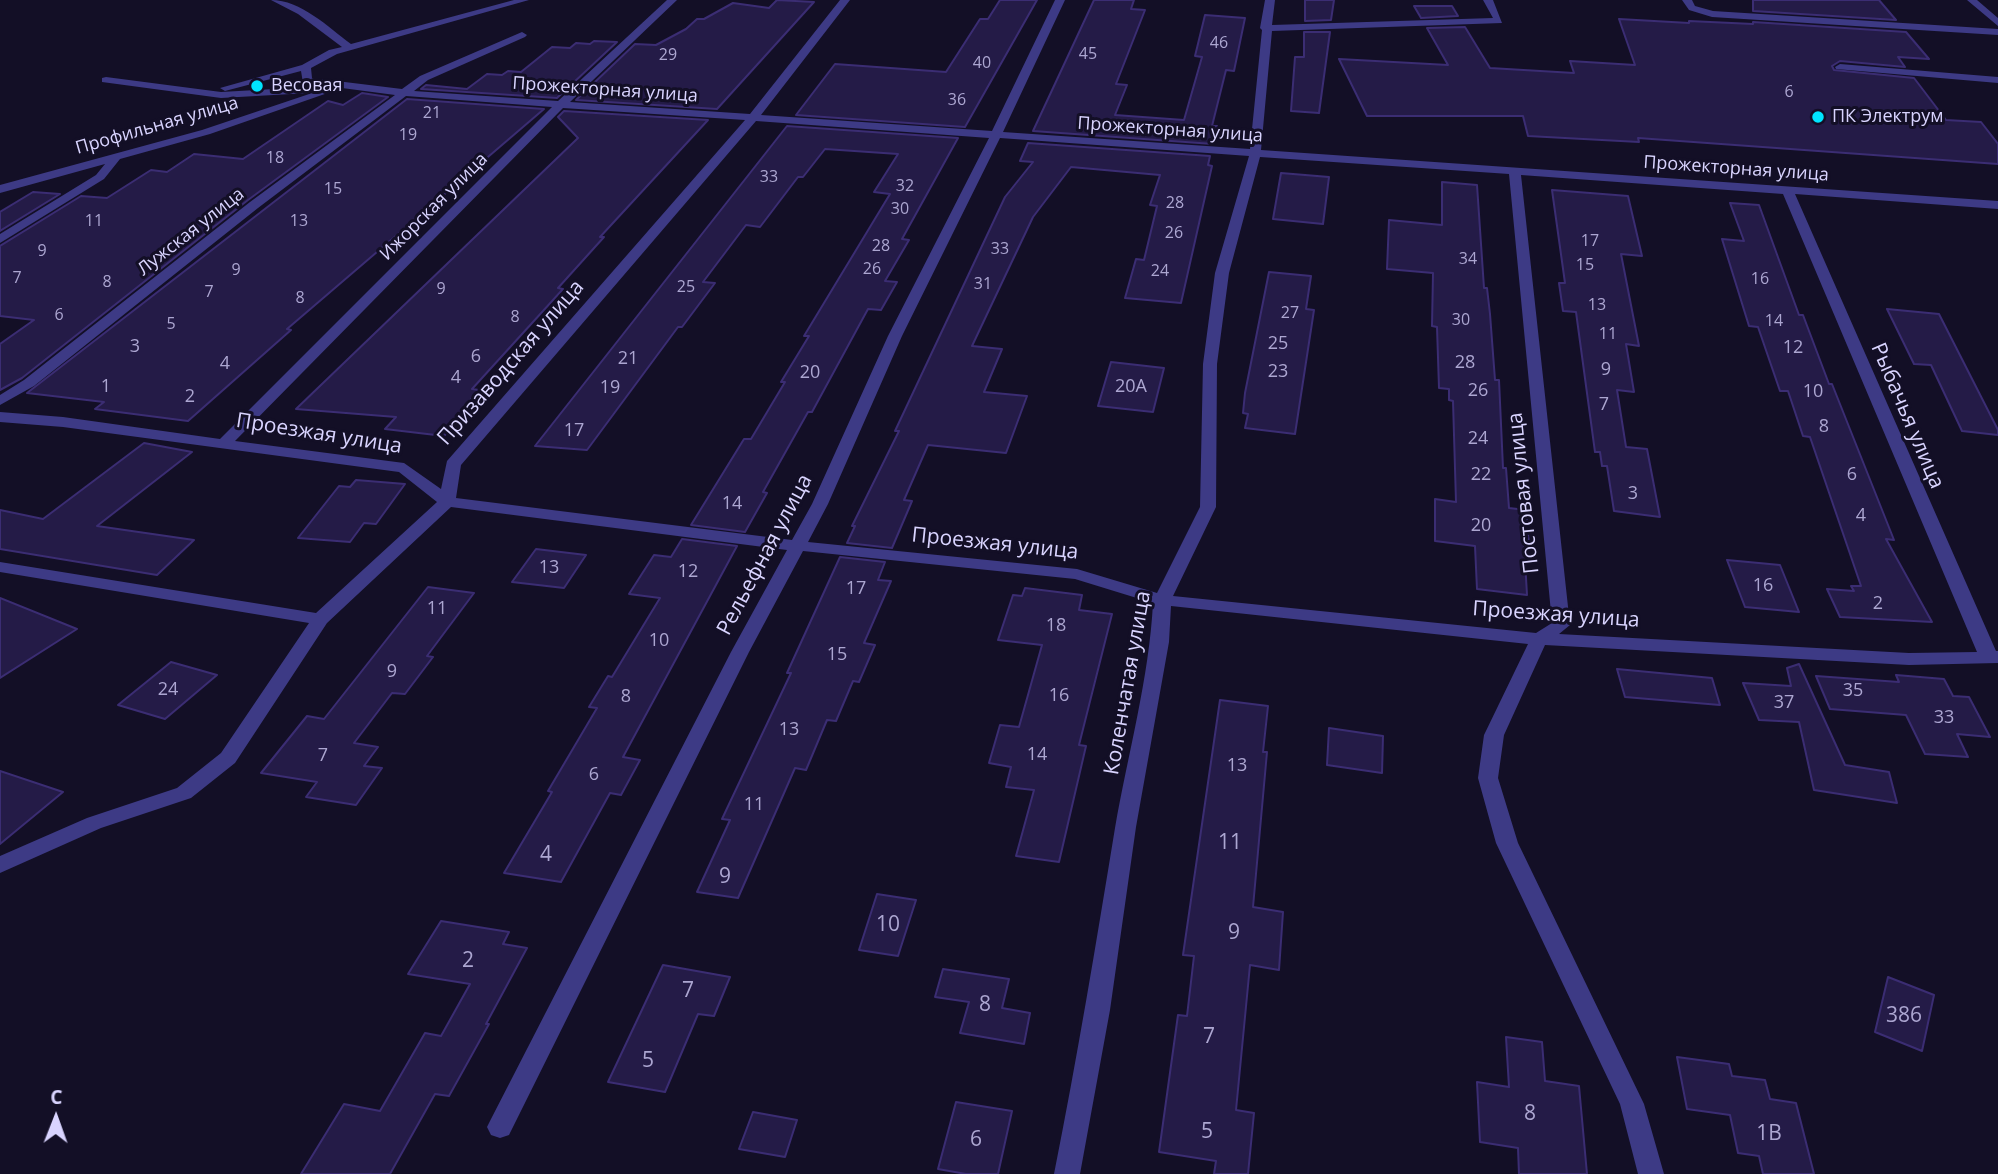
<!DOCTYPE html>
<html>
<head>
<meta charset="utf-8">
<style>
	body { margin:0 }
	#map { position:relative; width:1998px; height:1174px; overflow:hidden; background:#130f26; font-family:"Open Sans",sans-serif }
	canvas { display:block }
	.north { position:absolute; left:21px; top:1083px; width:70px; height:70px; -webkit-text-stroke:5px #130f26; paint-order:stroke; rotate:1deg; font-size:19px; font-weight:700; line-height:28px; text-align:center; color:#d9d4ff }
	.north::after { content:''; display:block; margin:auto; width:24px; height:32px; background:#d9d4ff; clip-path:polygon(50% 0,100% 100%,50% 72%,0 100%) }
</style>
</head>
<body>
<div id="map">
<canvas width="1998" height="1174"></canvas>
<div class="north">С</div>
</div>
<script>
const ctx = document.querySelector('canvas').getContext('2d');
ctx.lineJoin = 'round';
function fill(path, color) {
  ctx.fillStyle = color;
  ctx.fill(path, 'evenodd');
}
function trace(path, color, width, dash) {
  ctx.strokeStyle = color;
  ctx.lineWidth = width;
  ctx.lineCap = dash ? 'butt' : 'round';
  ctx.setLineDash(dash || []);
  ctx.stroke(path);
}
function label(font, color, halo, rows, align = 'center') {
  ctx.font = font + ' "Open Sans",sans-serif';
  ctx.lineWidth = 6;
  ctx.setLineDash([]);
  ctx.textBaseline = 'middle';
  ctx.strokeStyle = halo;
  ctx.fillStyle = color;
  for (const [text, x, y, turn = 0] of rows) {
    ctx.save();
    ctx.translate(x, y);
    ctx.rotate((+turn || 0) * Math.PI / 180);
    ctx.textAlign = isNaN(turn) ? turn : align;
    if (halo) ctx.strokeText(text, 0, 0);
    ctx.fillText(text, 0, 0);
    ctx.restore();
  }
}
const building = new Path2D(`
	M 777,0 L 814,2 L 717,109 L 576,100 L 635,44 L 656,45 L 686,29 L 697,19 L 704,19 L 733,3 L 769,8 Z
	M 1000,0 L 1037,0 L 965,127 L 796,115 L 835,64 L 946,72 L 980,19 L 988,19 Z
	M 1094,0 L 1134,0 L 1131,9 L 1145,10 L 1116,84 L 1127,85 L 1115,115 L 1184,120 L 1202,57 L 1195,56 L 1205,15 L 1245,18 L 1234,71 L 1226,70 L 1212,126 L 1217,126 L 1213,144 L 1033,131 Z
	M 1305,0 L 1334,0 L 1331,20 L 1305,21 Z
	M 1753,0 L 1879,0 L 1896,20 L 1753,11 Z
	M 1414,6 L 1452,6 L 1458,16 L 1421,18 Z
	M 1619,19 L 1689,23 L 1689,21 L 1753,24 L 1753,22 L 1906,32 L 1929,59 L 1898,57 L 1905,67 L 1840,61 L 1832,66 L 1834,70 L 1914,78 L 1946,120 L 1981,122 L 1998,144 L 1998,164 L 1638,138 L 1639,142 L 1528,136 L 1523,116 L 1367,116 L 1339,59 L 1448,65 L 1427,28 L 1465,27 L 1490,68 L 1574,73 L 1570,61 L 1635,65 Z
	M 1304,32 L 1330,32 L 1319,113 L 1291,111 L 1295,57 L 1304,57 Z
	M 594,41 L 617,42 L 557,98 L 421,89 L 426,85 L 467,89 L 487,74 L 502,75 L 508,71 L 521,72 L 552,47 L 570,48 L 576,43 L 590,44 Z
	M 362,93 L 388,97 L 248,200 L 22,378 L 0,390 L 0,344 L 34,320 L 0,316 L 0,246 L 81,196 L 107,198 L 151,170 L 167,172 L 194,154 L 243,159 L 328,101 L 343,105 Z
	M 407,99 L 544,109 L 287,329 L 291,330 L 188,421 L 95,409 L 104,402 L 27,393 Z
	M 564,111 L 708,120 L 600,237 L 604,237 L 558,288 L 563,289 L 472,389 L 479,390 L 466,405 L 471,406 L 444,436 L 385,429 L 396,417 L 296,409 L 578,138 L 558,117 Z
	M 787,126 L 958,138 L 902,239 L 909,240 L 885,281 L 897,282 L 881,310 L 868,309 L 812,412 L 808,412 L 763,492 L 767,493 L 745,532 L 691,525 L 744,439 L 751,439 L 785,382 L 781,382 L 809,336 L 804,336 L 890,194 L 874,192 L 898,154 L 825,149 L 803,177 L 798,177 L 760,227 L 746,225 L 703,282 L 715,283 L 682,327 L 678,327 L 587,450 L 535,446 Z
	M 1028,143 L 1210,156 L 1208,165 L 1212,166 L 1181,303 L 1125,298 L 1136,259 L 1144,260 L 1157,206 L 1150,205 L 1160,175 L 1071,167 L 1033,217 L 972,346 L 1002,349 L 984,392 L 1027,396 L 1006,453 L 928,445 L 904,500 L 912,501 L 892,548 L 847,543 L 855,526 L 852,526 L 899,431 L 895,431 L 1005,197 L 1033,162 L 1020,161 Z
	M 1281,173 L 1329,177 L 1323,224 L 1273,219 Z
	M 1442,182 L 1477,185 L 1484,288 L 1487,288 L 1490,314 L 1495,380 L 1499,380 L 1503,468 L 1506,468 L 1509,508 L 1526,510 L 1529,544 L 1524,543 L 1527,595 L 1477,589 L 1475,546 L 1435,541 L 1435,499 L 1456,502 L 1453,401 L 1449,400 L 1449,389 L 1439,388 L 1437,327 L 1432,326 L 1433,273 L 1387,269 L 1389,220 L 1442,225 Z
	M 1552,190 L 1628,196 L 1642,256 L 1621,254 L 1639,346 L 1626,344 L 1634,392 L 1617,390 L 1626,447 L 1647,449 L 1660,517 L 1614,511 L 1607,466 L 1602,466 L 1600,452 L 1595,452 L 1576,312 L 1563,311 L 1559,283 L 1565,283 Z
	M 33,192 L 60,194 L 0,231 L 0,212 Z
	M 1730,203 L 1759,205 L 1799,315 L 1803,315 L 1829,384 L 1832,384 L 1894,540 L 1886,539 L 1932,622 L 1840,617 L 1827,589 L 1854,591 L 1851,586 L 1861,586 L 1810,437 L 1803,436 L 1788,391 L 1780,391 L 1758,327 L 1749,326 L 1722,239 L 1744,241 Z
	M 1269,272 L 1311,276 L 1306,309 L 1314,310 L 1295,434 L 1245,428 L 1248,414 L 1243,413 L 1245,393 Z
	M 1887,309 L 1939,314 L 1998,430 L 1998,435 L 1962,431 L 1931,365 L 1914,364 Z
	M 1111,362 L 1164,368 L 1153,412 L 1098,406 Z
	M 144,443 L 192,452 L 97,526 L 194,540 L 157,575 L 0,549 L 0,510 L 43,519 Z
	M 356,480 L 405,484 L 376,524 L 364,523 L 350,542 L 298,538 L 339,486 L 350,487 Z
	M 682,539 L 737,546 L 623,757 L 640,760 L 621,795 L 610,793 L 561,882 L 504,873 L 552,792 L 548,791 L 597,708 L 589,707 L 608,676 L 612,677 L 660,598 L 629,594 L 654,555 L 671,557 Z
	M 536,549 L 586,555 L 564,588 L 512,582 Z
	M 840,557 L 885,562 L 878,580 L 891,581 L 864,643 L 875,645 L 859,682 L 853,681 L 836,721 L 827,720 L 806,770 L 795,768 L 738,898 L 697,892 L 730,820 L 722,819 L 791,673 L 787,673 Z
	M 1727,560 L 1780,565 L 1799,612 L 1745,607 Z
	M 428,587 L 474,593 L 427,656 L 433,657 L 405,694 L 392,693 L 354,743 L 378,747 L 364,766 L 382,768 L 356,805 L 306,797 L 317,782 L 261,773 L 307,716 L 324,719 Z
	M 1025,588 L 1082,595 L 1079,610 L 1112,614 L 1079,745 L 1086,746 L 1059,862 L 1016,856 L 1034,790 L 1006,787 L 1011,767 L 989,763 L 1000,725 L 1019,727 L 1042,645 L 998,640 L 1013,595 L 1022,596 Z
	M 0,598 L 77,629 L 0,678 Z
	M 171,662 L 217,675 L 165,719 L 118,705 Z
	M 1799,664 L 1845,765 L 1889,772 L 1897,803 L 1814,790 L 1799,722 L 1759,720 L 1743,683 L 1791,686 L 1787,668 Z
	M 1617,669 L 1712,678 L 1720,705 L 1625,697 Z
	M 1896,675 L 1944,679 L 1953,696 L 1969,697 L 1990,737 L 1957,734 L 1968,757 L 1925,754 L 1906,715 L 1830,709 L 1816,676 L 1899,682 Z
	M 1220,700 L 1268,706 L 1263,752 L 1267,752 L 1253,907 L 1283,912 L 1279,970 L 1250,965 L 1236,1110 L 1254,1113 L 1248,1174 L 1214,1174 L 1216,1161 L 1159,1152 L 1178,1015 L 1187,1016 L 1194,956 L 1183,955 Z
	M 1329,728 L 1383,736 L 1382,773 L 1327,765 Z
	M 0,771 L 63,792 L 0,844 Z
	M 877,894 L 916,900 L 898,956 L 859,950 Z
	M 441,921 L 509,932 L 503,944 L 527,948 L 486,1024 L 489,1024 L 449,1096 L 435,1094 L 390,1174 L 301,1174 L 344,1104 L 380,1111 L 425,1033 L 441,1036 L 470,984 L 408,974 Z
	M 663,965 L 730,977 L 714,1016 L 698,1014 L 665,1092 L 608,1082 Z
	M 943,969 L 1009,979 L 1002,1008 L 1030,1013 L 1024,1044 L 960,1033 L 969,1002 L 935,997 Z
	M 1888,977 L 1934,995 L 1922,1051 L 1875,1032 Z
	M 1506,1037 L 1542,1042 L 1545,1081 L 1579,1086 L 1587,1174 L 1519,1174 L 1518,1148 L 1480,1142 L 1477,1082 L 1509,1087 Z
	M 1677,1057 L 1729,1064 L 1732,1076 L 1765,1080 L 1770,1099 L 1796,1103 L 1814,1174 L 1763,1174 L 1759,1156 L 1738,1153 L 1730,1115 L 1687,1109 Z
	M 956,1102 L 1012,1111 L 998,1174 L 966,1174 L 938,1169 Z
	M 753,1112 L 797,1120 L 785,1157 L 739,1149 Z`);
const minor = new Path2D(`
	M 271,0 C 301,0 328,27 351,44 L 514,0 L 529,0 L 337,54 L 311,68 L 312,78 L 402,89 L 420,76 L 522,32 L 527,35 L 525,37 L 428,80 L 414,91 L 558,101 L 667,0 L 677,0 L 570,102 L 750,114 L 840,0 L 850,0 L 761,115 L 992,131 L 1055,0 L 1065,0 L 1003,132 L 1250,149 L 1262,30 L 1260,28 L 1265,0 L 1275,0 L 1272,25 L 1493,18 L 1483,0 L 1493,0 L 1502,23 L 1272,31 L 1261,150 L 1998,201 L 1998,209 L 1795,194 L 1996,651 L 1998,651 L 1998,663 L 1909,665 L 1545,645 L 1504,735 L 1498,778 L 1518,843 L 1644,1104 L 1664,1174 L 1638,1174 L 1620,1104 L 1496,843 L 1478,778 L 1484,735 L 1528,644 L 1171,606 L 1169,642 L 1136,827 L 1110,1010 L 1080,1174 L 1054,1174 C 1077,1059 1096,944 1115,828 C 1128,753 1149,679 1153,603 L 1075,579 L 803,551 L 749,652 L 509,1135 L 500,1138 L 491,1135 L 487,1127 L 491,1119 L 731,652 L 787,550 L 451,507 L 327,623 L 235,763 L 191,798 L 101,828 L 0,873 L 0,856 L 87,818 L 177,788 L 221,753 L 309,623 L 0,572 L 0,562 L 316,613 L 437,502 L 399,472 L 63,427 L 0,422 L 0,412 L 63,417 L 220,439 L 552,107 L 406,96 L 258,208 L 34,386 L 0,405 L 0,395 L 24,380 L 250,202 L 395,95 L 342,88 L 210,134 L 120,159 L 104,179 L 0,243 L 0,234 L 96,175 L 105,164 L 0,193 L 0,185 L 202,130 L 330,87 L 303,83 L 301,71 L 225,91 L 220,88 L 302,65 L 329,50 L 342,47 L 298,14 ZM 563,108 L 745,120 L 447,461 L 441,489 L 404,463 L 235,441 ZM 756,121 L 989,138 L 888,336 L 812,504 L 792,540 L 456,498 L 461,465 ZM 1000,138 L 1249,156 L 1215,273 L 1203,364 L 1200,507 L 1157,593 L 1077,569 L 808,542 L 828,504 L 902,336 ZM 1260,157 L 1509,174 L 1552,623 L 1536,633 L 1173,596 L 1216,507 L 1217,364 L 1229,273 ZM 1521,175 L 1783,194 L 1977,652 L 1909,653 L 1559,634 L 1570,625 Z
	M 1682,0 L 1692,0 L 1695,6 L 1713,11 L 1998,29 L 1998,35 L 1712,17 L 1689,10 Z
	M 1967,0 L 1977,0 L 1998,18 L 1998,26 Z
	M 1840,64 L 1998,77 L 1998,83 L 1836,69 L 1835,67 Z
	M 106,77 L 221,92 L 309,87 L 314,90 L 309,93 L 221,98 L 102,82 L 102,78 Z`);
const markers = [
	[257,86,7,"#00e5ff"],
	[1818,117,7,"#00e5ff"]
];
const farNumbernames = [
	["46",1219,43],
	["45",1088,54],
	["29",668,55],
	["40",982,63],
	["6",1789,92],
	["36",957,100],
	["21",432,113],
	["19",408,135],
	["18",275,158],
	["33",769,177],
	["32",905,186],
	["15",333,189],
	["28",1175,203],
	["30",900,209],
	["11",94,221],
	["13",299,221],
	["26",1174,233],
	["17",1590,241],
	["28",881,246],
	["33",1000,249],
	["9",42,251],
	["34",1468,259],
	["15",1585,265],
	["26",872,269],
	["9",236,270],
	["24",1160,271],
	["7",17,278],
	["16",1760,279],
	["8",107,282],
	["31",983,284],
	["25",686,287],
	["9",441,289],
	["7",209,292],
	["8",300,298],
	["13",1597,305],
	["27",1290,313],
	["6",59,315],
	["8",515,317],
	["30",1461,320],
	["14",1774,321],
	["5",171,324],
	["11",1608,334]
];
const farPoinames = [
	["Весовая",271,86],
	["ПК Электрум",1832,117]
];
const farStreetnames = [
	["Прожекторная улица",605,90,4],
	["Профильная улица",157,126,-16],
	["Прожекторная улица",1170,130,4],
	["Прожекторная улица",1736,169,4],
	["Ижорская улица",434,207,-45],
	["Лужская улица",191,232,-38]
];
const numberNames = [
	["25",1278,344],
	["3",135,347],
	["12",1793,348],
	["6",476,357],
	["21",628,359],
	["28",1465,363],
	["4",225,364],
	["9",1606,370],
	["23",1278,372],
	["20",810,373],
	["4",456,378],
	["1",106,387],
	["20А",1131,387],
	["19",610,388],
	["26",1478,391],
	["10",1813,392],
	["2",190,397],
	["7",1604,405],
	["8",1824,427],
	["17",574,431],
	["24",1478,439],
	["22",1481,475],
	["6",1852,475],
	["3",1633,494],
	["14",732,504],
	["4",1861,516],
	["20",1481,526],
	["13",549,568],
	["12",688,572],
	["16",1763,586],
	["17",856,589],
	["2",1878,604],
	["11",437,609],
	["18",1056,626],
	["10",659,641],
	["15",837,655],
	["9",392,672],
	["24",168,690],
	["35",1853,691],
	["16",1059,696],
	["8",626,697],
	["37",1784,703],
	["33",1944,718],
	["13",789,730],
	["14",1037,755],
	["7",323,756],
	["13",1237,766],
	["6",594,775],
	["11",754,805]
];
const streetNames = [
	["Призаводская улица",511,363,-49],
	["Рыбачья улица",1907,416,67],
	["Проезжая улица",319,434,9],
	["Постовая улица",1524,493,-96],
	["Проезжая улица",995,544,6],
	["Рельефная улица",765,555,-62],
	["Проезжая улица",1556,615,4],
	["Коленчатая улица",1128,683,-80]
];
const nearNumbernames = [
	["11",1230,843],
	["4",546,855],
	["9",725,877],
	["10",888,925],
	["9",1234,933],
	["2",468,961],
	["7",688,991],
	["8",985,1005],
	["386",1904,1016],
	["7",1209,1037],
	["5",648,1061],
	["8",1530,1114],
	["5",1207,1132],
	["1В",1769,1134],
	["6",976,1140]
];
fill(building, '#241b47');
trace(building, '#3b2d73', 2);
fill(minor, '#3d3a85');
for (const [x, y, r, color] of markers) {
  const dot = new Path2D();
  dot.arc(x, y, r, 0, 2 * Math.PI);
  ctx.fillStyle = color;
  ctx.fill(dot);
  trace(dot, '#130f26', 2.5);
}
label('16px', '#aca6d1', null, farNumbernames);
label('18px', '#d9d4ff', '#130f26', farPoinames, 'left');
label('18px', '#d9d4ff', '#130f26', farStreetnames);
label('18px', '#aca6d1', null, numberNames);
label('21px', '#d9d4ff', '#130f26', streetNames);
label('21px', '#aca6d1', null, nearNumbernames);
</script>
</body>
</html>
